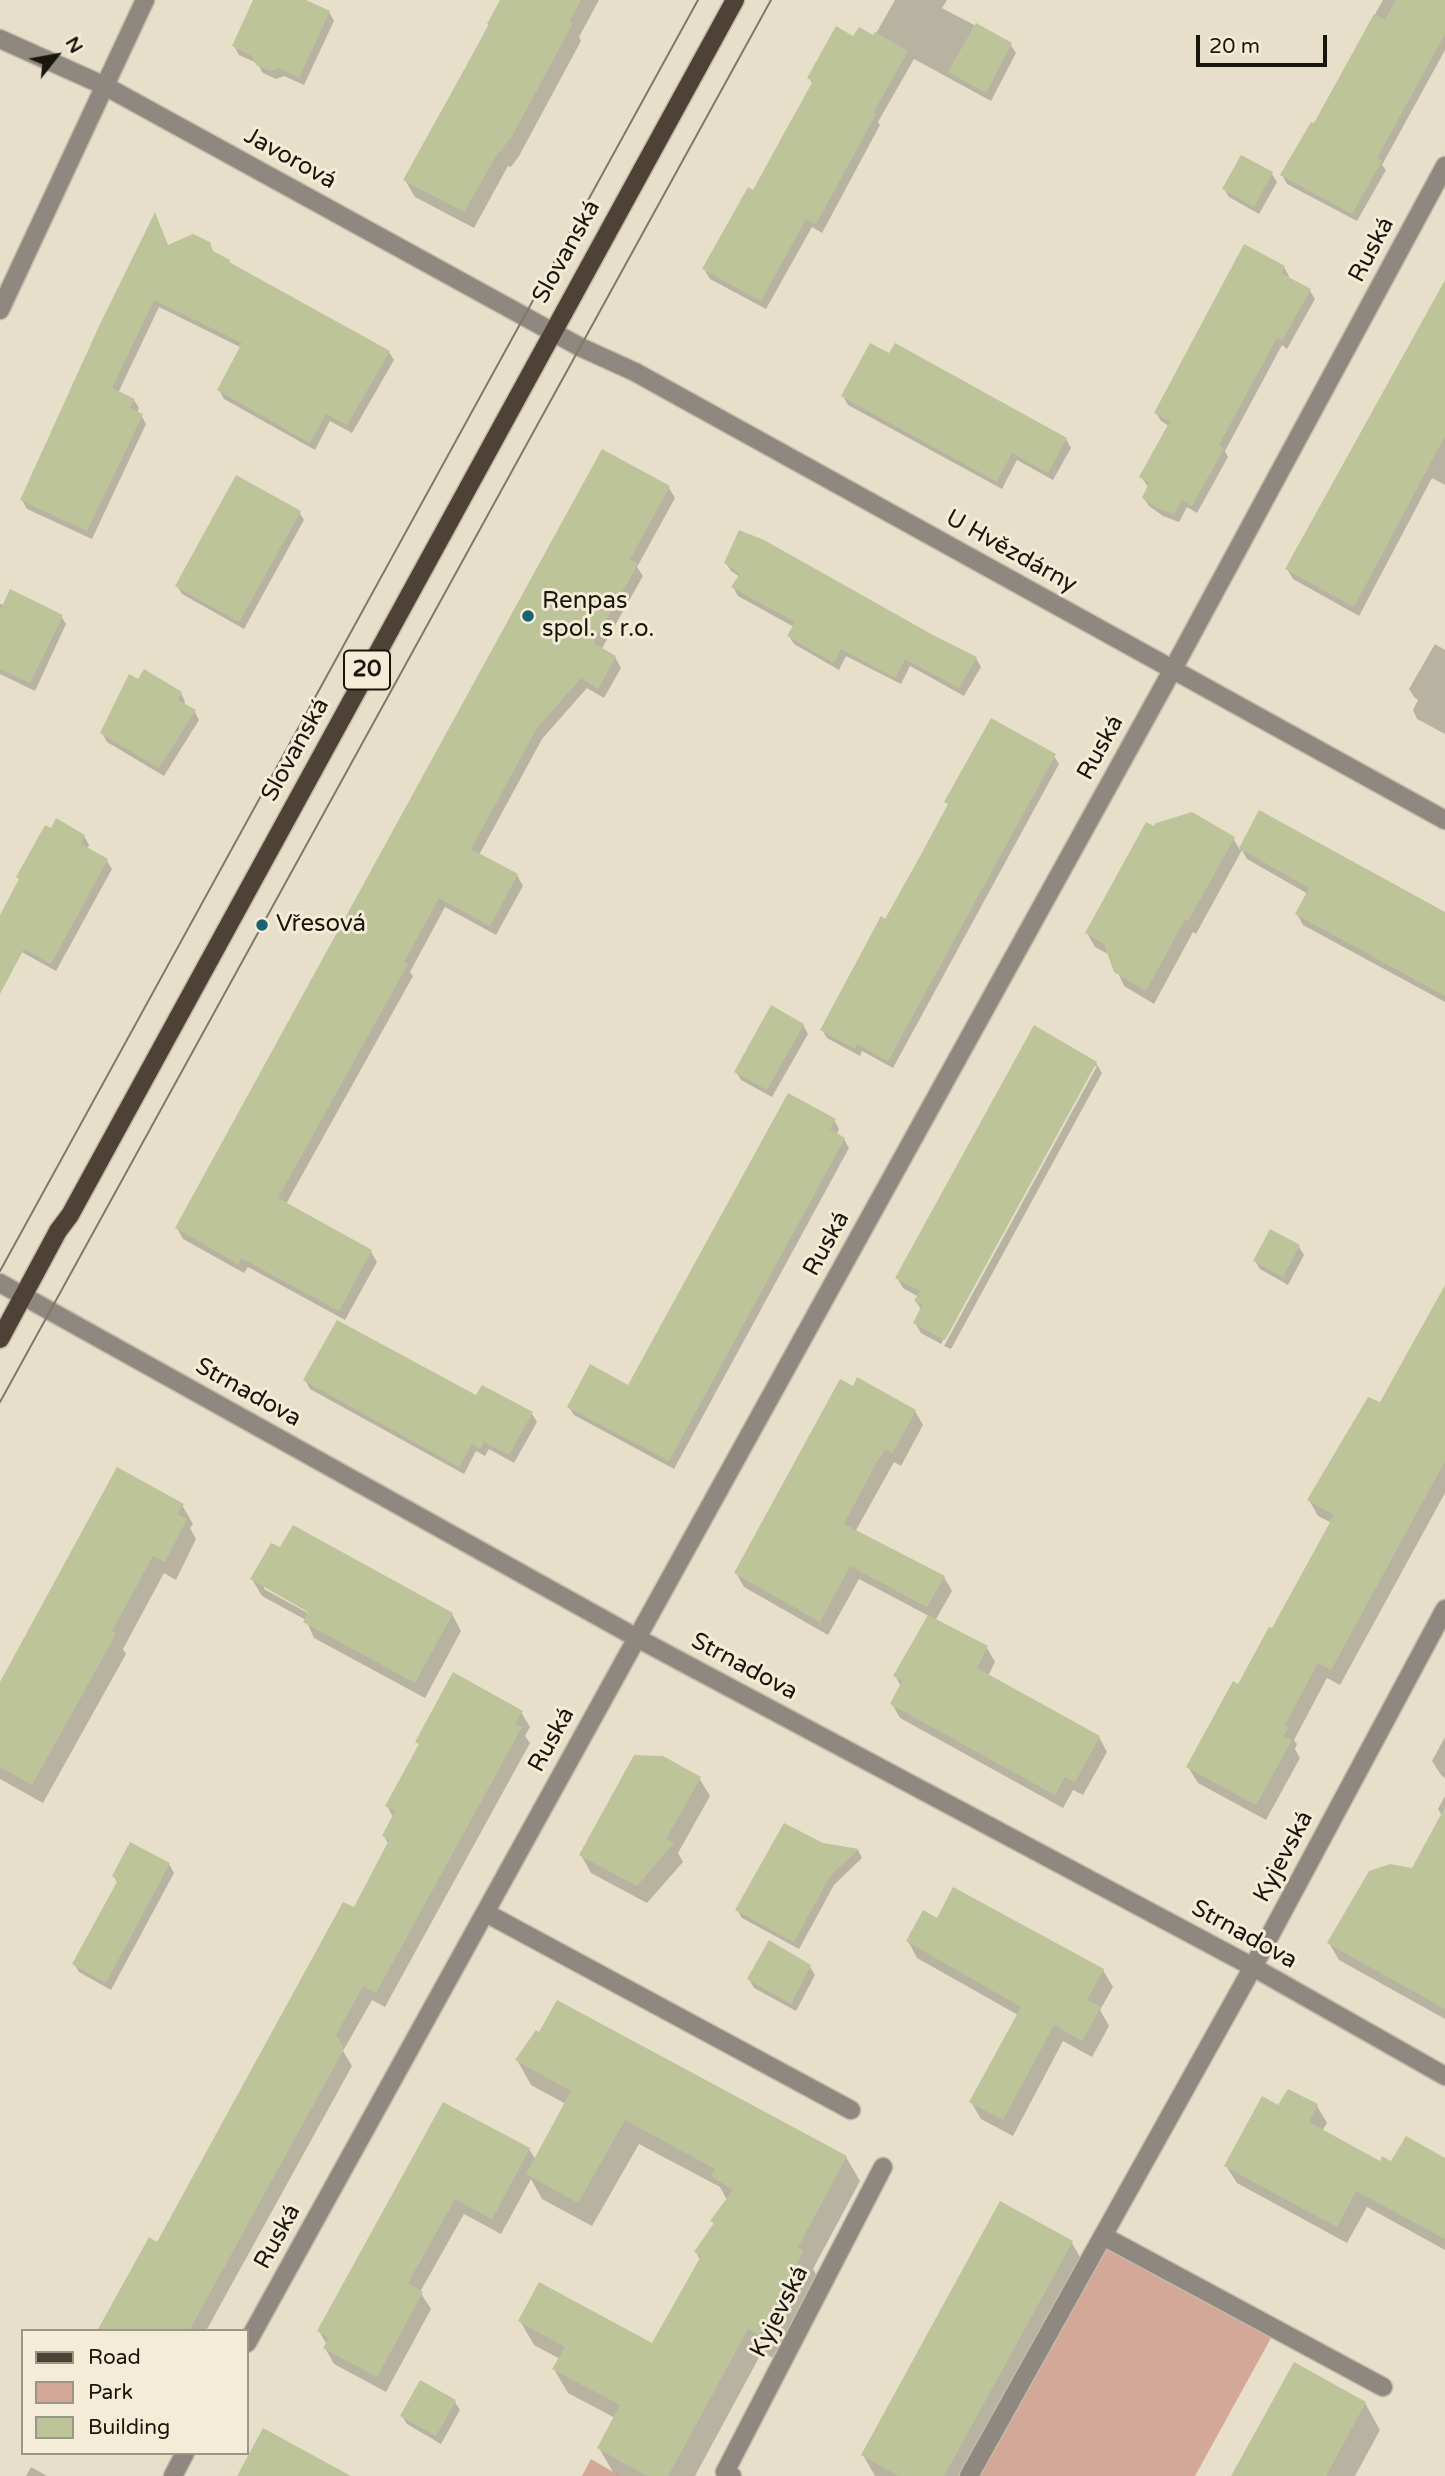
<!DOCTYPE html>
<html>
<head>
<meta charset="utf-8">
<style>
	body { margin:0 }
	#map { position:relative; width:1445px; height:2476px; overflow:hidden; background:#e7dfc9; font-family:"Varela Round",sans-serif }
	canvas { display:block }
	.legend { position:absolute; left:21px; top:2329px; width:228px; height:126px; box-sizing:border-box; background:#f4ecd6; border:2px solid #9c9686; margin:0; padding:9px 12px; list-style:none; font-size:21px; color:#19160e }
	.legend li { display:flex; align-items:center; gap:14px; height:35px }
	.legend b { width:35px; border:2px solid #9c9686 }
	.north { position:absolute; left:21px; top:21px; width:70px; height:70px; -webkit-text-stroke:5px #f4ecd6; paint-order:stroke; rotate:59deg; font-size:19px; font-weight:700; line-height:28px; text-align:center; color:#19160e }
	.north::after { content:''; display:block; margin:auto; width:24px; height:32px; background:#19160e; clip-path:polygon(50% 0,100% 100%,50% 72%,0 100%) }
	.scale { position:absolute; left:1196px; top:35px; width:131px; height:32px; box-sizing:border-box; border:4px solid #19160e; border-top:0; padding-left:9px; font-size:21px; line-height:24px; white-space:nowrap; color:#19160e; -webkit-text-stroke:5px #f4ecd6; paint-order:stroke }
</style>
</head>
<body>
<div id="map">
<canvas width="1445" height="2476"></canvas>
<ul class="legend">
<li><b style="height:9px;background:#4e4236"></b>Road</li>
<li><b style="height:19px;background:#d4a898"></b>Park</li>
<li><b style="height:19px;background:#bec49a"></b>Building</li>
</ul>
<div class="north">N</div>
<div class="scale">20 m</div>
</div>
<script>
const ctx = document.querySelector('canvas').getContext('2d');
ctx.lineJoin = 'round';
function fill(path, color) {
  ctx.fillStyle = color;
  ctx.fill(path, 'evenodd');
}
function trace(path, color, width, dash) {
  ctx.strokeStyle = color;
  ctx.lineWidth = width;
  ctx.lineCap = dash ? 'butt' : 'round';
  ctx.setLineDash(dash || []);
  ctx.stroke(path);
}
function label(font, color, halo, rows, align = 'center') {
  ctx.font = font + ' "Varela Round",sans-serif';
  ctx.lineWidth = 6;
  ctx.setLineDash([]);
  ctx.textBaseline = 'middle';
  ctx.strokeStyle = halo;
  ctx.fillStyle = color;
  for (const [text, x, y, turn = 0] of rows) {
    ctx.save();
    ctx.translate(x, y);
    ctx.rotate((+turn || 0) * Math.PI / 180);
    ctx.textAlign = isNaN(turn) ? turn : align;
    if (halo) ctx.strokeText(text, 0, 0);
    ctx.fillText(text, 0, 0);
    ctx.restore();
  }
}
const green = new Path2D(`
	M 1103,2236 L 1276,2329 L 1195,2476 L 969,2476 Z
	M 591,2459 L 620,2476 L 582,2476 Z`);
const shadow = new Path2D(`
	M 255,0 L 302,0 L 329,12 L 334,21 L 304,85 L 284,76 L 276,79 L 263,73 L 257,63 L 239,55 L 234,46 Z
	M 502,0 L 599,0 L 579,37 L 581,41 L 519,156 L 511,167 L 508,166 L 474,228 L 415,197 L 405,180 Z
	M 895,0 L 947,0 L 942,8 L 1010,44 L 1016,53 L 991,101 L 914,59 L 878,122 L 880,125 L 822,233 L 812,227 L 766,309 L 710,279 L 704,269 L 754,192 L 813,85 L 809,78 L 854,38 L 874,37 Z
	M 1383,0 L 1445,0 L 1445,50 L 1382,165 L 1386,170 L 1357,221 L 1287,184 L 1282,175 L 1314,125 Z
	M 1272,174 L 1277,182 L 1259,214 L 1229,197 L 1224,189 Z
	M 168,246 L 214,254 L 229,261 L 232,266 L 389,352 L 394,360 L 352,433 L 330,421 L 315,450 L 224,399 L 219,390 L 242,348 L 159,307 L 118,393 L 134,400 L 139,408 L 137,413 L 141,415 L 146,424 L 92,539 L 27,509 L 22,500 Z
	M 1284,267 L 1289,276 L 1287,278 L 1310,291 L 1315,299 L 1287,349 L 1282,345 L 1225,451 L 1228,457 L 1197,513 L 1187,507 L 1179,522 L 1163,516 L 1149,506 L 1144,498 L 1149,488 L 1141,477 L 1169,426 L 1161,421 L 1156,413 Z
	M 1445,282 L 1445,485 L 1432,478 L 1359,616 L 1293,579 L 1287,569 Z
	M 890,356 L 1066,439 L 1071,448 L 1053,480 L 1017,460 L 1002,489 L 848,405 L 843,396 Z
	M 603,452 L 669,488 L 675,498 L 637,567 L 643,576 L 601,650 L 615,657 L 621,668 L 604,698 L 587,688 L 542,739 L 479,855 L 517,875 L 523,886 L 496,935 L 445,907 L 410,972 L 413,976 L 286,1204 L 371,1252 L 377,1262 L 345,1320 L 248,1267 L 244,1273 L 183,1239 L 177,1228 Z
	M 299,512 L 304,520 L 244,629 L 182,594 L 177,586 Z
	M 726,563 L 932,637 L 976,658 L 981,667 L 964,696 L 910,666 L 901,684 L 846,656 L 839,670 L 794,644 L 789,636 L 794,627 L 738,596 L 733,587 L 740,577 L 731,571 Z
	M 0,604 L 61,616 L 66,624 L 35,691 L 0,674 Z
	M 1435,644 L 1445,650 L 1445,734 L 1417,719 L 1413,710 L 1418,700 L 1414,697 L 1409,689 Z
	M 139,681 L 181,693 L 185,702 L 184,705 L 195,712 L 199,720 L 164,776 L 107,742 L 102,733 Z
	M 1054,756 L 1059,764 L 893,1068 L 862,1051 L 860,1056 L 827,1038 L 822,1030 L 886,921 L 949,806 L 946,802 Z
	M 1260,813 L 1445,914 L 1445,1002 L 1303,925 L 1297,914 L 1308,894 L 1247,859 L 1242,850 L 1196,934 L 1193,932 L 1154,1004 L 1124,986 L 1110,955 L 1095,947 L 1087,933 L 1155,828 L 1233,838 L 1240,850 Z
	M 84,836 L 89,845 L 87,849 L 107,861 L 112,869 L 56,971 L 0,940 L 0,918 Z
	M 803,1025 L 808,1034 L 772,1097 L 741,1080 L 736,1072 Z
	M 1035,1028 L 1096,1063 L 1102,1073 L 951,1349 L 944,1346 L 1097,1066 L 1093,1066 L 941,1344 L 921,1333 L 915,1323 L 921,1310 L 916,1301 L 919,1297 L 903,1288 L 897,1278 Z
	M 834,1120 L 839,1129 L 836,1135 L 844,1139 L 849,1148 L 674,1469 L 574,1415 L 569,1407 L 629,1387 Z
	M 1271,1232 L 1299,1247 L 1304,1255 L 1288,1285 L 1260,1269 L 1255,1261 Z
	M 1445,1302 L 1445,1493 L 1340,1685 L 1327,1678 L 1294,1740 L 1297,1744 L 1295,1749 L 1300,1758 L 1266,1820 L 1198,1783 L 1188,1767 L 1273,1630 L 1332,1523 L 1318,1516 L 1309,1500 L 1380,1404 Z
	M 305,1380 L 477,1397 L 532,1414 L 537,1422 L 514,1463 L 489,1449 L 485,1456 L 476,1451 L 464,1474 L 310,1389 Z
	M 915,1411 L 923,1425 L 901,1466 L 894,1462 L 855,1532 L 944,1577 L 952,1591 L 935,1621 L 987,1648 L 995,1662 L 988,1676 L 1099,1737 L 1107,1752 L 1083,1795 L 1073,1790 L 1063,1808 L 900,1718 L 892,1704 L 901,1686 L 895,1676 L 929,1616 L 859,1579 L 828,1635 L 744,1587 L 736,1573 Z
	M 182,1505 L 193,1524 L 190,1528 L 196,1539 L 176,1580 L 164,1573 L 123,1649 L 126,1654 L 43,1803 L 0,1779 L 0,1688 Z
	M 252,1579 L 452,1614 L 461,1631 L 425,1698 L 314,1638 L 306,1620 L 262,1596 ZM 264,1585 L 317,1614 L 315,1617 L 264,1589 Z
	M 521,1712 L 530,1727 L 525,1736 L 530,1743 L 385,2007 L 372,2000 L 343,2051 L 352,2066 L 206,2331 L 99,2331 L 158,2244 L 354,1910 L 389,1845 L 384,1836 L 393,1817 L 387,1806 L 420,1746 L 417,1742 Z
	M 1445,1737 L 1445,1778 L 1441,1775 L 1432,1761 Z
	M 699,1778 L 710,1796 L 678,1853 L 683,1862 L 647,1903 L 591,1873 L 581,1855 Z
	M 1445,1796 L 1445,1821 L 1438,1809 Z
	M 822,1845 L 858,1850 L 862,1858 L 834,1885 L 799,1949 L 742,1918 L 737,1910 Z
	M 1445,1856 L 1445,2019 L 1339,1960 L 1329,1943 L 1413,1870 Z
	M 169,1864 L 174,1873 L 111,1990 L 79,1972 L 74,1964 L 118,1884 L 114,1876 Z
	M 938,1920 L 1103,1970 L 1113,1987 L 1100,2010 L 1109,2026 L 1092,2057 L 1063,2041 L 1013,2136 L 981,2119 L 971,2102 L 1018,2015 L 917,1958 L 908,1941 Z
	M 810,1967 L 815,1975 L 796,2011 L 754,1988 L 749,1979 Z
	M 517,2060 L 846,2157 L 860,2181 L 813,2269 L 817,2276 L 773,2358 L 762,2352 L 695,2476 L 619,2476 L 613,2472 L 599,2448 L 615,2418 L 568,2393 L 554,2369 L 560,2359 L 534,2345 L 520,2321 L 653,2346 L 700,2260 L 696,2252 L 715,2225 L 712,2221 L 727,2200 L 720,2187 L 639,2144 L 592,2226 L 542,2199 L 531,2179 L 501,2234 L 464,2214 L 420,2292 L 431,2309 L 386,2392 L 334,2364 L 325,2348 L 327,2345 L 319,2331 L 444,2104 L 529,2149 L 536,2160 L 566,2104 L 531,2085 Z
	M 1317,2106 L 1327,2123 L 1322,2131 L 1380,2164 L 1445,2160 L 1445,2250 L 1367,2207 L 1347,2243 L 1237,2183 L 1226,2166 L 1279,2108 Z
	M 1001,2203 L 1072,2243 L 1087,2269 L 973,2476 L 875,2476 L 863,2455 Z
	M 455,2402 L 460,2410 L 441,2444 L 407,2424 L 402,2416 Z
	M 1365,2403 L 1380,2430 L 1355,2476 L 1233,2476 Z
	M 31,2467 L 47,2476 L 26,2476 Z`);
const building = new Path2D(`
	M 253,0 L 306,0 L 330,11 L 299,78 L 279,68 L 270,71 L 256,65 L 252,56 L 232,46 Z
	M 500,0 L 581,0 L 569,22 L 573,23 L 510,140 L 508,140 L 501,152 L 499,151 L 464,212 L 403,180 L 489,25 L 487,24 Z
	M 1396,0 L 1445,0 L 1445,34 L 1377,158 L 1382,161 L 1352,214 L 1280,175 L 1311,122 L 1314,123 L 1374,14 L 1385,20 Z
	M 976,23 L 1012,43 L 986,93 L 948,72 Z
	M 836,26 L 853,36 L 859,27 L 873,35 L 875,32 L 908,51 L 873,113 L 876,114 L 816,224 L 806,219 L 761,301 L 702,269 L 748,187 L 753,190 L 783,135 L 813,81 L 807,78 Z
	M 1241,155 L 1273,172 L 1254,207 L 1222,189 Z
	M 155,212 L 168,245 L 193,234 L 210,242 L 213,251 L 230,260 L 229,262 L 390,351 L 347,425 L 326,414 L 310,443 L 217,390 L 242,343 L 154,300 L 112,388 L 135,399 L 130,408 L 143,414 L 87,531 L 20,500 L 100,324 Z
	M 1244,244 L 1285,266 L 1281,273 L 1311,289 L 1282,341 L 1277,338 L 1248,391 L 1219,445 L 1224,448 L 1192,506 L 1182,500 L 1174,514 L 1157,508 L 1142,498 L 1149,483 L 1139,477 L 1170,421 L 1154,413 Z
	M 1445,280 L 1445,436 L 1354,607 L 1285,569 Z
	M 870,343 L 889,353 L 895,343 L 1067,438 L 1048,473 L 1012,453 L 997,482 L 841,396 Z
	M 602,449 L 670,486 L 630,559 L 638,564 L 593,643 L 616,656 L 598,689 L 581,678 L 537,728 L 471,849 L 518,874 L 490,926 L 439,898 L 404,962 L 408,964 L 278,1198 L 372,1250 L 339,1311 L 241,1258 L 238,1264 L 175,1228 Z
	M 236,475 L 301,511 L 239,622 L 175,586 Z
	M 739,530 L 764,540 L 933,635 L 977,657 L 959,688 L 905,659 L 896,677 L 891,676 L 841,649 L 834,663 L 787,636 L 795,622 L 731,587 L 740,574 L 724,563 Z
	M 10,589 L 63,615 L 30,683 L 0,669 L 0,611 Z
	M 144,669 L 182,692 L 178,700 L 196,710 L 159,768 L 100,733 L 129,674 L 138,679 Z
	M 991,718 L 1056,754 L 888,1061 L 857,1044 L 855,1049 L 820,1030 L 881,916 L 885,919 L 924,849 L 948,804 L 944,802 Z
	M 1259,810 L 1445,912 L 1445,996 L 1295,914 L 1309,888 L 1239,848 Z
	M 1192,812 L 1235,837 L 1188,921 L 1185,919 L 1146,991 L 1114,972 L 1104,944 L 1085,933 L 1146,822 L 1154,826 L 1156,823 Z
	M 56,818 L 85,835 L 81,844 L 108,859 L 51,964 L 24,949 L 0,994 L 0,915 L 19,879 L 16,877 L 45,825 L 51,828 Z
	M 771,1005 L 804,1024 L 767,1090 L 734,1072 Z
	M 1034,1025 L 1097,1062 L 945,1340 L 913,1323 L 922,1305 L 914,1301 L 920,1291 L 895,1278 Z
	M 788,1093 L 836,1119 L 830,1129 L 845,1138 L 669,1461 L 567,1407 L 590,1364 L 628,1385 Z
	M 1270,1229 L 1300,1245 L 1283,1277 L 1253,1261 Z
	M 1445,1285 L 1445,1461 L 1331,1670 L 1318,1663 L 1285,1725 L 1289,1727 L 1283,1736 L 1292,1740 L 1256,1805 L 1186,1767 L 1233,1681 L 1238,1684 L 1269,1627 L 1272,1628 L 1334,1515 L 1307,1500 L 1368,1397 L 1380,1402 Z
	M 337,1320 L 476,1395 L 482,1385 L 533,1412 L 509,1455 L 484,1442 L 480,1449 L 472,1444 L 459,1467 L 303,1380 Z
	M 857,1377 L 916,1410 L 893,1453 L 886,1449 L 876,1463 L 844,1524 L 945,1576 L 927,1607 L 850,1566 L 820,1622 L 734,1573 L 840,1379 L 853,1386 Z
	M 117,1467 L 184,1504 L 177,1514 L 187,1519 L 165,1562 L 153,1556 L 112,1631 L 116,1634 L 32,1785 L 0,1767 L 0,1682 Z
	M 293,1525 L 453,1613 L 415,1683 L 303,1622 L 308,1612 L 250,1579 L 271,1543 L 280,1547 Z
	M 928,1615 L 988,1646 L 977,1668 L 1100,1736 L 1075,1782 L 1065,1777 L 1055,1795 L 890,1704 L 902,1681 L 893,1676 Z
	M 453,1672 L 523,1711 L 515,1724 L 522,1727 L 376,1993 L 363,1986 L 336,2035 L 344,2049 L 189,2331 L 97,2331 L 149,2237 L 157,2242 L 343,1902 L 354,1907 L 389,1840 L 382,1836 L 395,1811 L 385,1806 L 419,1744 L 415,1742 Z
	M 634,1755 L 663,1756 L 701,1777 L 666,1839 L 674,1843 L 637,1886 L 579,1855 Z
	M 1445,1807 L 1445,2009 L 1327,1943 L 1369,1871 L 1390,1864 L 1412,1868 Z
	M 784,1823 L 823,1843 L 859,1849 L 830,1876 L 794,1942 L 735,1910 Z
	M 130,1842 L 170,1863 L 106,1983 L 72,1964 L 118,1880 L 112,1876 Z
	M 953,1887 L 1104,1969 L 1087,2000 L 1101,2007 L 1082,2041 L 1054,2025 L 1003,2120 L 969,2102 L 1021,2007 L 906,1941 L 923,1910 L 937,1918 Z
	M 769,1940 L 811,1965 L 791,2004 L 747,1979 Z
	M 557,2000 L 847,2156 L 798,2247 L 804,2250 L 759,2335 L 748,2329 L 668,2476 L 647,2476 L 597,2448 L 620,2405 L 552,2369 L 565,2347 L 518,2321 L 539,2282 L 652,2343 L 701,2256 L 694,2252 L 714,2223 L 710,2221 L 733,2190 L 711,2176 L 715,2169 L 625,2120 L 578,2203 L 526,2174 L 571,2091 L 515,2060 L 536,2030 L 539,2032 Z
	M 1288,2089 L 1318,2104 L 1309,2122 L 1380,2161 L 1382,2156 L 1391,2161 L 1406,2136 L 1445,2158 L 1445,2239 L 1356,2191 L 1337,2227 L 1224,2166 L 1262,2096 L 1278,2105 Z
	M 443,2102 L 530,2148 L 492,2219 L 455,2199 L 408,2283 L 423,2292 L 377,2377 L 323,2348 L 329,2338 L 317,2331 Z
	M 1000,2201 L 1073,2241 L 944,2476 L 899,2476 L 861,2455 Z
	M 1294,2362 L 1366,2402 L 1326,2476 L 1231,2476 Z
	M 420,2380 L 456,2400 L 436,2436 L 400,2416 Z
	M 263,2428 L 351,2476 L 237,2476 Z`);
const street = new Path2D(`
	M 0,39 L 105,86 L 580,347 L 635,372 L 1445,820
	M 0,310 L 145,0
	M 0,1283 L 637,1638 L 1253,1967 L 1445,2076
	M 486,1913 L 851,2110
	M 1103,2236 L 1383,2387
	M 247,2343 L 1173,669 L 1445,166
	M 173,2476 L 185,2453
	M 732,2476 L 725,2472 L 883,2167
	M 969,2476 L 1253,1967 L 1445,1609`);
const primary = new Path2D(`
	M 0,1339 L 58,1231 L 70,1215 L 735,0`);
const tram = new Path2D(`
	M 0,1271 L 698,0
	M 0,1402 L 771,0`);
const markers = [
	[528,616,7,"#196470"],
	[262,925,7,"#196470"]
];
const shields = [
	[367,670,46]
];
const shieldNames = [
	["20",367,670]
];
const streetNames = [
	["Javorová",290,159,29],
	["Ruská",1372,250,-62],
	["Slovanská",567,252,-61],
	["U Hvězdárny",1011,552,29],
	["Ruská",1101,748,-61],
	["Slovanská",296,750,-61],
	["Ruská",827,1244,-61],
	["Strnadova",248,1393,29],
	["Strnadova",744,1667,28],
	["Ruská",552,1740,-61],
	["Kyjevská",1284,1857,-62],
	["Strnadova",1244,1935,29],
	["Ruská",278,2237,-61],
	["Kyjevská",780,2312,-63]
];
const poiNames = [
	["Renpas",542,602],
	["spol. s r.o.",542,630],
	["Vřesová",276,925]
];
fill(green, '#d4a898');
fill(shadow, '#0003');
fill(building, '#bec49a');
trace(street, '#c2bba7', 21);
trace(primary, '#c2bba7', 21);
trace(street, '#8f8881', 18);
trace(primary, '#4e4236', 18);
trace(tram, '#7f796a', 2);
for (const [x, y, r, color] of markers) {
  const dot = new Path2D();
  dot.arc(x, y, r, 0, 2 * Math.PI);
  ctx.fillStyle = color;
  ctx.fill(dot);
  trace(dot, '#f4ecd6', 2.5);
}
for (const [x, y, w] of shields) {
  const box = new Path2D();
  box.roundRect(x - w / 2, y - 19.5, w, 39, 5);
  ctx.fillStyle = '#f4ecd6';
  ctx.fill(box);
  trace(box, '#19160e', 2);
}
label('bold 23px', '#19160e', null, shieldNames);
label('24px', '#19160e', '#f4ecd6', streetNames);
label('24px', '#19160e', '#f4ecd6', poiNames, 'left');
</script>
</body>
</html>
